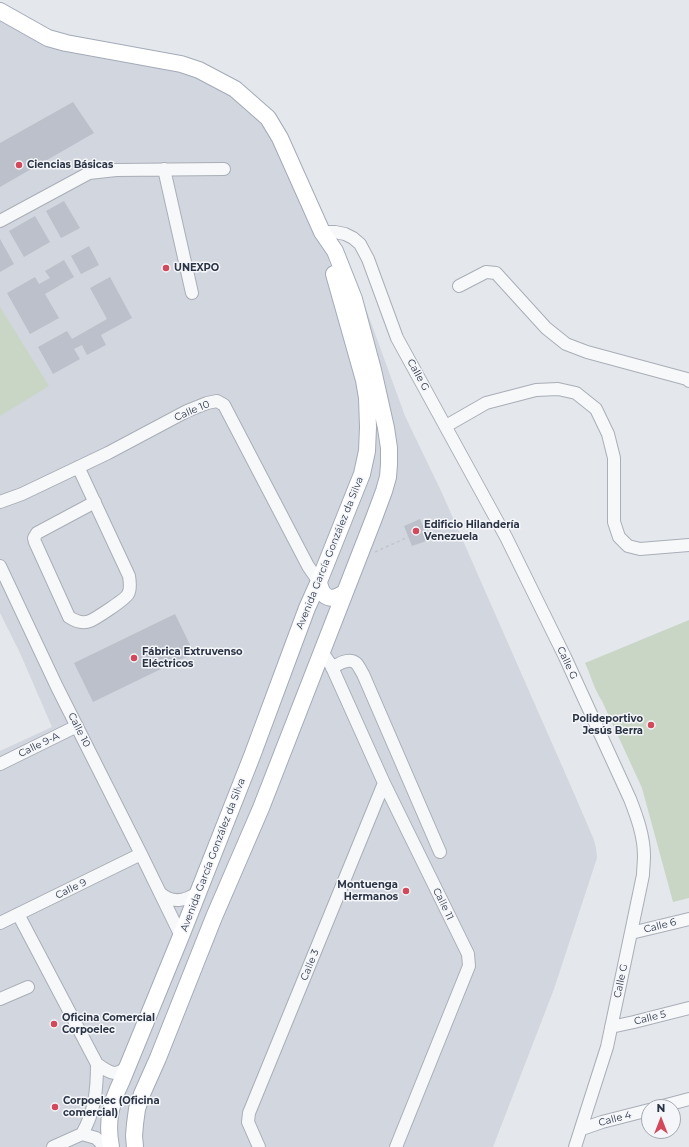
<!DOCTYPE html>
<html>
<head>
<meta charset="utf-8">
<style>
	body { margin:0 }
	#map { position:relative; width:689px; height:1147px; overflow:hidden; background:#e4e7ec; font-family:Montserrat,sans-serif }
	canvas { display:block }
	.north { position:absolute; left:641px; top:1099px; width:40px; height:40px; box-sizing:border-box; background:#f4f6f9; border:1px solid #a4a8b1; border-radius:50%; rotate:0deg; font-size:11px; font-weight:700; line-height:16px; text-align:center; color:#2b3445 }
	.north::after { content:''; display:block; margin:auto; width:14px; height:18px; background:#d1495b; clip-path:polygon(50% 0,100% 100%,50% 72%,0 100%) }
</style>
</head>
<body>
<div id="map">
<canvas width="689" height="1147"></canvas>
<div class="north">N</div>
</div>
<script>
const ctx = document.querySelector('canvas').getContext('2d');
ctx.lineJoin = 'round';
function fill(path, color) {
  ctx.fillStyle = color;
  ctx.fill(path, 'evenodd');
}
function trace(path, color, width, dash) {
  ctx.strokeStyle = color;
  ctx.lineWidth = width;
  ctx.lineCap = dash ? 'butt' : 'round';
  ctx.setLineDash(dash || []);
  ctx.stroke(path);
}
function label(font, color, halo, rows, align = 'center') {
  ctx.font = font + ' Montserrat,sans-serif';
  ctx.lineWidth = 3;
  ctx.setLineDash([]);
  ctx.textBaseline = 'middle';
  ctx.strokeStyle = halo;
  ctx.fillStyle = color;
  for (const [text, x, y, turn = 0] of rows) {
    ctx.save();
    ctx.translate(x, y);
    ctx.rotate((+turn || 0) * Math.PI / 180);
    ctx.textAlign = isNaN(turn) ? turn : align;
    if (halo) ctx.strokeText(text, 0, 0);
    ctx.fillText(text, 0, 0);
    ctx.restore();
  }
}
const built = new Path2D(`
	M 0,11 L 33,30 L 185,65 L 261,112 L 315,217 L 346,314 L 365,306 L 405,416 L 442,493 L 573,791 L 594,840 L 596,848 L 597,858 L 554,989 L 493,1147 L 0,1147 L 0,751 L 52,727 L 20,653 L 0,613 Z`);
const green = new Path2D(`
	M 0,307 L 49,386 L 0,416 Z
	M 689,620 L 689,898 L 673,902 L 642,788 L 602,701 C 594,689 591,676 585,663 Z`);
const building = new Path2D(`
	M 73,102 L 94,133 L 0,187 L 0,143 Z
	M 64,201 L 80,228 L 61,238 L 46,211 Z
	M 35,216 L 50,242 L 24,257 L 9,231 Z
	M 0,239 L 14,264 L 0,272 Z
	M 89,246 L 99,265 L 81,274 L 71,256 Z
	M 64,260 L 74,277 L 45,294 L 59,318 L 30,334 L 7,293 L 35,277 L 39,284 L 50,278 L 45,271 Z
	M 110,277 L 132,318 L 101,335 L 106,345 L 87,355 L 82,345 L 74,349 L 80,359 L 53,374 L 38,347 L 67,331 L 72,339 L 107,319 L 90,288 Z
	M 420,519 L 429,540 L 412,546 L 404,526 Z
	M 175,614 L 194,653 L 93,702 L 74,663 Z`);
const path = new Path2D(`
	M 375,552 L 408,537`);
const minor = new Path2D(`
	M 164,169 L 192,293
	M 0,221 L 89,173 L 116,170 L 224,169
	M 322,232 L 335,232 L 345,234 L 353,238 L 360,244 L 368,259 L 397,338 L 506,537 L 565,657 L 630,799 C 637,817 644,836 644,856 C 644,863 643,869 643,875 L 607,1047 L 575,1147
	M 459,286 L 486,272 L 496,273 L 546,328 L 566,344 L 587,352 L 687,379 L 689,381
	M 446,426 L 486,403 L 536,390 L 558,389 L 576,393 L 596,409 L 608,434 L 614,458 L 614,522 L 619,537 L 628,546 L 640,549 L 689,545
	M 78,467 L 81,473 L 129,576 C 130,582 131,589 128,594 C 126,599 95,619 90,621 C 82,624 75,621 69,617 L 35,542 L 34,538 L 37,533 L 95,502
	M 0,502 L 22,494 L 108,453 L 187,411 L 207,403 L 217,401 L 224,405 L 308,566 L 319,582
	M 0,566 L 57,687 L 141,854 L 181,936
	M 322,652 L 331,665 L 384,783 L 468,954 L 469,966 L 396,1147
	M 332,668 C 338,664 349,657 356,663 C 359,666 361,671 363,674 L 440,852
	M 0,764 L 77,726
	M 160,893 C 172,904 186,901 198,892
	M 18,914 L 97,1064
	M 0,923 L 141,854
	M 631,933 L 689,919
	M 0,999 L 28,987
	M 611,1027 L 634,1022 L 689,1008
	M 659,1107 L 689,1099
	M 582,1129 L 602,1122 L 649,1110
	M 82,1134 C 95,1111 97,1090 97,1064 C 110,1073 116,1078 128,1065
	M 82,1134 L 96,1138 L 105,1147
	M 53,1147 L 82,1134
	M 259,1147 L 248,1122 L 249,1113 L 384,783`);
const major = new Path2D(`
	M 0,11 L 48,38 L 66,43 L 181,64 L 199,70 L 235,89 L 268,118 L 280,138 L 322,232 L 335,251 L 354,299 L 373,370 L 386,428 L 389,448 L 389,464 L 388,477 L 384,491 L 374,518 L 261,808 L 214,917 L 158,1058 L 142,1094 L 137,1109 L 135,1124 L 134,1136 L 135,1147
	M 319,582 C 322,599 332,602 345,592
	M 111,1147 C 106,1121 111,1103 122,1080 L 181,936 L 252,756 L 307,608 L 320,579 L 362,474 L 367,451 L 368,427 L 367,398 L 364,380 L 334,274`);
const markers = [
	[19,165,4,"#d1495b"],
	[166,268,4,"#d1495b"],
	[416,531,4,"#d1495b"],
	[134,658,4,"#d1495b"],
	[651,725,4,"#d1495b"],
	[406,891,4,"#d1495b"],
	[54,1024,4,"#d1495b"],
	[55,1107,4,"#d1495b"]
];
const poiNames = [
	["Ciencias Básicas",27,165],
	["UNEXPO",174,268],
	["Edificio Hilandería",424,525],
	["Venezuela",424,537],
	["Fábrica Extruvenso",142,652],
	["Eléctricos",142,664],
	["Polideportivo",643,719,"right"],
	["Jesús Berra",643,731,"right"],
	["Montuenga",398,885,"right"],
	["Hermanos",398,897,"right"],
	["Oficina Comercial",62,1018],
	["Corpoelec",62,1030],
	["Corpoelec (Oficina",63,1101],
	["comercial)",63,1113]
];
const streetNames = [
	["Calle G",418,375,61],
	["Calle 10",192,411,-23],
	["Avenida García González da Silva",330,553,-68],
	["Calle G",567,663,65],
	["Calle 10",79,730,63],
	["Calle 9-A",39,745,-26],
	["Avenida García González da Silva",213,855,-69],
	["Calle 9",71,889,-26],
	["Calle 11",443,904,64],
	["Calle 6",660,926,-14],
	["Calle 3",310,965,-68],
	["Calle G",621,981,-78],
	["Calle 5",650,1018,-14],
	["Calle 4",615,1119,-15]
];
fill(built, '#d2d6de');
fill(green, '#c9d6c5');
fill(building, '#bbc0ca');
trace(minor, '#a9aeb7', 14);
trace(major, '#a3abb8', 18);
trace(path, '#c2c5cb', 1.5, [3, 3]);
trace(minor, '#f7f8fa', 12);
trace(major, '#fff', 16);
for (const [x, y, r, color] of markers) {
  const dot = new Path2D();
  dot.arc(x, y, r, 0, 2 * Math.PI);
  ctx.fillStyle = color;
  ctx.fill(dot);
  trace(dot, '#f4f6f9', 1.5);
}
label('bold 10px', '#2b3445', '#f4f6f9', poiNames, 'left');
label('10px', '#2b3445', '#f4f6f9', streetNames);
</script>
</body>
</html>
